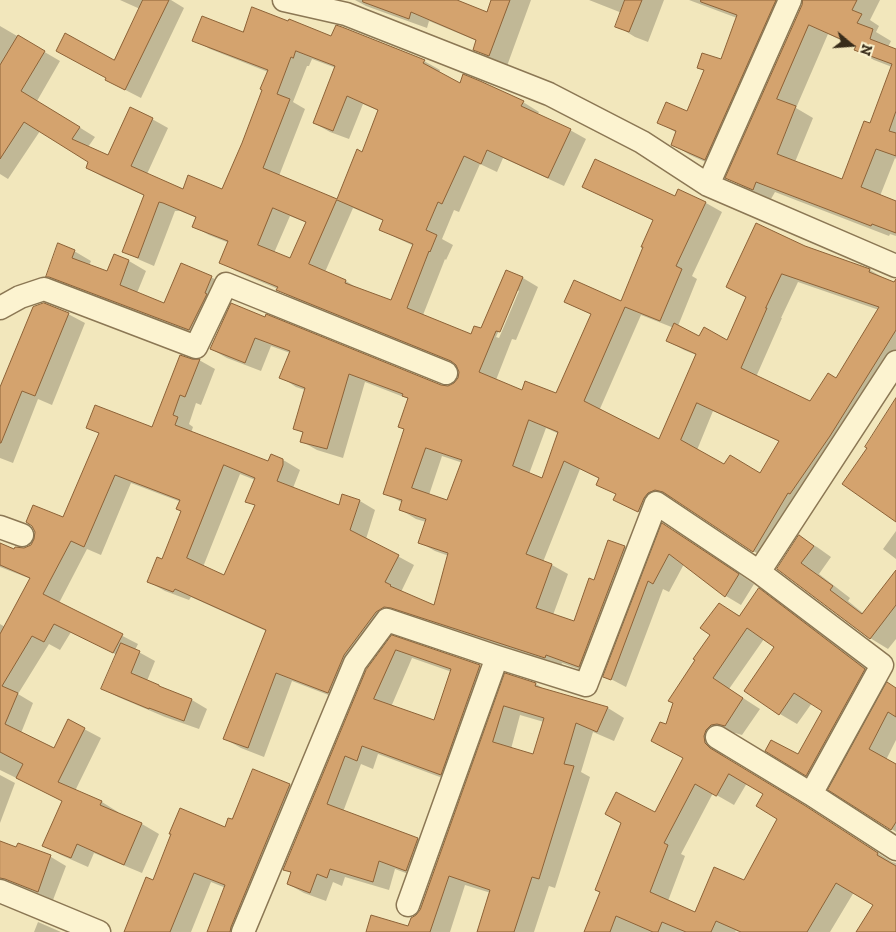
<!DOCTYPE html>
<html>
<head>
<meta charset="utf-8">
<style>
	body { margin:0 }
	#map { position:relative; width:896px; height:932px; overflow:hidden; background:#f2e7bc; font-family:"Zilla Slab",serif }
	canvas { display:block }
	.north { position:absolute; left:826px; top:20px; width:50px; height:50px; -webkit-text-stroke:4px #f9f0cc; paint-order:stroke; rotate:108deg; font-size:14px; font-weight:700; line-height:20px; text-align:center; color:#382c1a }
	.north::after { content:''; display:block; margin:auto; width:18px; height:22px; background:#382c1a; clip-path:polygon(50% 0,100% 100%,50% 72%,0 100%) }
</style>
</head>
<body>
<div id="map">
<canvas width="896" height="932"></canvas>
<div class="north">N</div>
</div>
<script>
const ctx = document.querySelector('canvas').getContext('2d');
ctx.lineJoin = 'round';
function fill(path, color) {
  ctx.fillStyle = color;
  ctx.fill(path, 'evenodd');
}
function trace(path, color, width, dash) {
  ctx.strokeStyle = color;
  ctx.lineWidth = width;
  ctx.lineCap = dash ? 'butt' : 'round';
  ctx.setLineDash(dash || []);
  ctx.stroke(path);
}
const shadow = new Path2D(`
	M 120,0 L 171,0 L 184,8 L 141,98 L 106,80 L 140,9 Z
	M 355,0 L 454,0 L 487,14 L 493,0 L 531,0 L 507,66 L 492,60 L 474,49 L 477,41 L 429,21 L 427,28 L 366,6 Z
	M 589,0 L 664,0 L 648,42 L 635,37 L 617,26 L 622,13 Z
	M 689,0 L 800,0 L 723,170 L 690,155 L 672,144 L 677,133 L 658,122 L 688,112 L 705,71 L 698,67 L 721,61 L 737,18 Z
	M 804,0 L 880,0 L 870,20 L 879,26 L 876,32 L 891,41 L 888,47 L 896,50 L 896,159 L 895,158 L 880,196 L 896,202 L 896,236 L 890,234 L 889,236 L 775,192 L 771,199 L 745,188 L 727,178 L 803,6 ZM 828,34 L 857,48 L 856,50 L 874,60 L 892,67 L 870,125 L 842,181 L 795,162 L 813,118 L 796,108 Z
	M 0,26 L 60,61 L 37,101 L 95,137 L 88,147 L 109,156 L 152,119 L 168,128 L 147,174 L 183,191 L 222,190 L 243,143 L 264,90 L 268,72 L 210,49 L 194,40 L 243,33 L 332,38 L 424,61 L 440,70 L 439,73 L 461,85 L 480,82 L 523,102 L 539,112 L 537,115 L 570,130 L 586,139 L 564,186 L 503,158 L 497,172 L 480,164 L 459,212 L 454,210 L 442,239 L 453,245 L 446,260 L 445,259 L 423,315 L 472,335 L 481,330 L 506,271 L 523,278 L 538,287 L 516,340 L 512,339 L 496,380 L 522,391 L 557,395 L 592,315 L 566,302 L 622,302 L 654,221 L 599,195 L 583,186 L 675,198 L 679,190 L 706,203 L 722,212 L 692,276 L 697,279 L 678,326 L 699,338 L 728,342 L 747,298 L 727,287 L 805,247 L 870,270 L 896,285 L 896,364 L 769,560 L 753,551 L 677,500 L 672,498 L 664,501 L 655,520 L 631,508 L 617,495 L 598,484 L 600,479 L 580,469 L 543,562 L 552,565 L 568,574 L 553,615 L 574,623 L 595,582 L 609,542 L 625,547 L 641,556 L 595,675 L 562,663 L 561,666 L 392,621 L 344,701 L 292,681 L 264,757 L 241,748 L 225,739 L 266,631 L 191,597 L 189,600 L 165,591 L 149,582 L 163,561 L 182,511 L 181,502 L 131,483 L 101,555 L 87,549 L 59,603 L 138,644 L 135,650 L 155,661 L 147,681 L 165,690 L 192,700 L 207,709 L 199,729 L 165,717 L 118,697 L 102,688 L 117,655 L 71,632 L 60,650 L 49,644 L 18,694 L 33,703 L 21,733 L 54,750 L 84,729 L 101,738 L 75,791 L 102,802 L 118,812 L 118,814 L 142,824 L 159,834 L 142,873 L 94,853 L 88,867 L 61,855 L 44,845 L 63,801 L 0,770 L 0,624 L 5,627 L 31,579 L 0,567 L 0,544 L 15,550 L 25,549 L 32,546 L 64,519 L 100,434 L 88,427 L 153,429 L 192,361 L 199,360 L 215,369 L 201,405 L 196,403 L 189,424 L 193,427 L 191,433 L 269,463 L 272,456 L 285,461 L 300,470 L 293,488 L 340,506 L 360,501 L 375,510 L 366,539 L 414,565 L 401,592 L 435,607 L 449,556 L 435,551 L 419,542 L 426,522 L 416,519 L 401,510 L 403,503 L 385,493 L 405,430 L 399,426 L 409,399 L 365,382 L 343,458 L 317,450 L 301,441 L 303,433 L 295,428 L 305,390 L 296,387 L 281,377 L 290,353 L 271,346 L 261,371 L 227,358 L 211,349 L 232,305 L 441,386 L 449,387 L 455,384 L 459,378 L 460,372 L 458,365 L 294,299 L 278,290 L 278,289 L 236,271 L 221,262 L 229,243 L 209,235 L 193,226 L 197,218 L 180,211 L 175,211 L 154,266 L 140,260 L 124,251 L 145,196 L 103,177 L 87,168 L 90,162 L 40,131 L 8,179 L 0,174 ZM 312,59 L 336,68 L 314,123 L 330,132 L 349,139 L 363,104 L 379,111 L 363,153 L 338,200 L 279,176 L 305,109 L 293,102 L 307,66 L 309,66 ZM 353,208 L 384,221 L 381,229 L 397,238 L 414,246 L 392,302 L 360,290 L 346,281 L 325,272 ZM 290,216 L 307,223 L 291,260 L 274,253 ZM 798,282 L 879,310 L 837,379 L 810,403 L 756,377 L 782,318 L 781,318 ZM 517,290 L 519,291 L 499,338 L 496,337 ZM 641,315 L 674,328 L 668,341 L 684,350 L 696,355 L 660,441 L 599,411 ZM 713,411 L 780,442 L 761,474 L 725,466 L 697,450 ZM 546,428 L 559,434 L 543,479 L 529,474 ZM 442,456 L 463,463 L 447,501 L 429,495 ZM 240,474 L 255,480 L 247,501 L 256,506 L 225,576 L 203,567 Z
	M 74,251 L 91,261 L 89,266 L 108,273 L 114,256 L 129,261 L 146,271 L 137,293 L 165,305 L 211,277 L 228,287 L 207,339 L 64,286 L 47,276 Z
	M 68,314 L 85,323 L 52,405 L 38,399 L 13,463 L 0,458 L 0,390 Z
	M 663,525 L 678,533 L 754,584 L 741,605 L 726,596 L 684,564 L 669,592 L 663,589 L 626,687 L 605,676 Z
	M 896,531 L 896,559 L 883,549 Z
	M 799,537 L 817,547 L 831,557 L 819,574 L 850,598 L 848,601 L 864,614 L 896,572 L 896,639 L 888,649 L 870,638 L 778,569 Z
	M 759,590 L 776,600 L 882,680 L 824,784 L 807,775 L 799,756 L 823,710 L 812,703 L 797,724 L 780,714 L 746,691 L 776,647 L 764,639 L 729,689 L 760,709 L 742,735 L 735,733 L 729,735 L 721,747 L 723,755 L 728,760 L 822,817 L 892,862 L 896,863 L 896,932 L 857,932 L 874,904 L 854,892 L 830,932 L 739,932 L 736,931 L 735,932 L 586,932 L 655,814 L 684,758 L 667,725 L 711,634 L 720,604 L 740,616 ZM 747,783 L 765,794 L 778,819 L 745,882 L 696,913 L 668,901 L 685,856 L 681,854 L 713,793 L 734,805 Z
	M 392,637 L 480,666 L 495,675 L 456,783 L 378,754 L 373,769 L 361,764 L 343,812 L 418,839 L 433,848 L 422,879 L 395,869 L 389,890 L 345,877 L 342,886 L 333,882 L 326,901 L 304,893 L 288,884 L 292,873 L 285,869 ZM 412,658 L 452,672 L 434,722 L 391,707 Z
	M 506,675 L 536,684 L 547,691 L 608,708 L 624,718 L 614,741 L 593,732 L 581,772 L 590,777 L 555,888 L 549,886 L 534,932 L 484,932 L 491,893 L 465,885 L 450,932 L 367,932 L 409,928 L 421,910 ZM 520,715 L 544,722 L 534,756 L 511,749 Z
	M 896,688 L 896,740 L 886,760 L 896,766 L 896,832 L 830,789 Z
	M 254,770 L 290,785 L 306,794 L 249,932 L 209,932 L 226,888 L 211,882 L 191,932 L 125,932 L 154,881 L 225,829 L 233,821 Z
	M 0,775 L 15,783 L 0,823 Z
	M 0,842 L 17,849 L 19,845 L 51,857 L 66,866 L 53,900 L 22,887 L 0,884 Z
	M 38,922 L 61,932 L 34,932 Z`);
const building = new Path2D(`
	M 143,0 L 169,0 L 125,90 L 105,80 L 106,78 L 56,51 L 65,33 L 114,60 Z
	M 363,0 L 457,0 L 487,12 L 491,0 L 510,0 L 489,56 L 473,50 L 476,40 L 411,12 L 409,19 L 363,2 Z
	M 625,0 L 642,0 L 629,32 L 615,27 Z
	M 701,0 L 776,0 L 705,160 L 671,145 L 676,131 L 657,123 L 666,102 L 687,111 L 704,70 L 697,68 L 702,53 L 721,59 L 737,15 L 701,2 Z
	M 803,0 L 857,0 L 852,10 L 862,14 L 857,23 L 873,29 L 870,39 L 896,49 L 896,111 L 889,131 L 896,133 L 896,156 L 876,149 L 861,187 L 896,201 L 896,233 L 872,224 L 871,226 L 756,182 L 753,190 L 725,178 L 802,5 ZM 809,25 L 856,46 L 854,50 L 892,64 L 870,123 L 864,121 L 842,179 L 777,154 L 796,106 L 777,99 Z
	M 252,7 L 288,21 L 289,19 L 331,36 L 336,25 L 342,27 L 425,60 L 423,63 L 460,83 L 463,74 L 480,81 L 524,101 L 521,106 L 571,129 L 548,178 L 487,150 L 481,164 L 464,156 L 442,204 L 438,202 L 426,230 L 437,235 L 430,252 L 429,251 L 407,308 L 471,334 L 474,326 L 481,328 L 506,270 L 523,277 L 500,332 L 496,331 L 479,372 L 522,390 L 525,381 L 556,393 L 591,314 L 564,302 L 574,280 L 621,301 L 643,247 L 641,247 L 653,220 L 582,187 L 595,159 L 675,196 L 678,189 L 706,202 L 676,266 L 682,269 L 660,321 L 625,307 L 584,401 L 659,439 L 696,354 L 666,341 L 674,323 L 699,336 L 704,327 L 727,340 L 746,297 L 726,287 L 756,223 L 805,246 L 870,269 L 869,272 L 894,282 L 896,279 L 896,330 L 830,436 L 790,494 L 788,493 L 753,552 L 663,492 L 655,490 L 648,493 L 644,498 L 638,512 L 613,500 L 616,494 L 596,485 L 599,478 L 564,461 L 526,554 L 552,564 L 536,608 L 574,621 L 589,578 L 594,580 L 608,540 L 625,546 L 579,667 L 546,655 L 545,658 L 391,608 L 384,607 L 376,612 L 344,655 L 328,693 L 276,673 L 248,748 L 223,739 L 266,630 L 175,589 L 173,592 L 147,582 L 157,557 L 162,559 L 181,511 L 176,509 L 180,500 L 115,475 L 84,547 L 71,541 L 43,594 L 123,634 L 113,653 L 54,624 L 44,642 L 32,636 L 2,686 L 18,693 L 5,724 L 54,748 L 68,719 L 85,728 L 58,782 L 102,801 L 100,805 L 142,823 L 124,865 L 77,844 L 71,858 L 42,846 L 62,801 L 16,778 L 23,764 L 0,752 L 0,634 L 30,578 L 0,565 L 0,543 L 14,549 L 15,547 L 24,548 L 31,545 L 34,539 L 35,532 L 32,526 L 26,522 L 33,505 L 63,517 L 99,433 L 86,428 L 95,405 L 152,427 L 180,355 L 192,359 L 200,359 L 185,397 L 180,395 L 173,415 L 178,417 L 175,425 L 268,461 L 271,454 L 283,459 L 283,465 L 277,481 L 339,505 L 342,494 L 360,500 L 350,530 L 399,555 L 385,582 L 391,585 L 390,586 L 434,605 L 448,553 L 418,543 L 426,519 L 399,510 L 402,500 L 383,494 L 404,429 L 398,427 L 408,398 L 402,396 L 403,394 L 349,374 L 327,449 L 300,442 L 303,432 L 293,429 L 305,388 L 279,378 L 290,351 L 255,338 L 245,363 L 210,349 L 231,303 L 265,317 L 266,314 L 441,385 L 448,386 L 454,383 L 458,378 L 459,372 L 456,365 L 451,361 L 276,290 L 278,287 L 219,263 L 228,241 L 192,227 L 196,217 L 163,203 L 159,202 L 138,258 L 122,252 L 144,195 L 86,168 L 88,162 L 24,122 L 0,159 L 0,65 L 18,35 L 45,51 L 21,91 L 80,127 L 72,139 L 108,155 L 130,107 L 153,118 L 131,166 L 183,189 L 188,175 L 222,189 L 242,143 L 262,90 L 260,89 L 268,70 L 192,41 L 202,16 L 243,32 ZM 296,51 L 335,66 L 313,123 L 333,131 L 347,96 L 378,110 L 362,152 L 357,149 L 337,199 L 263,168 L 290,99 L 277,94 L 291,57 L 293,58 ZM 337,200 L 383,220 L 379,230 L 413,244 L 391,300 L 345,283 L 346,280 L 309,264 ZM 273,208 L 306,222 L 290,258 L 258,245 ZM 782,274 L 879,307 L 836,378 L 828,373 L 810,401 L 741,368 L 767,308 L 766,308 ZM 697,403 L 779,441 L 760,473 L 730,455 L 724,464 L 681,440 ZM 529,420 L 558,432 L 542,478 L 513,466 ZM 426,448 L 462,460 L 447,500 L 412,488 ZM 224,465 L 255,478 L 245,502 L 255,505 L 224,575 L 187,558 Z
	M 58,243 L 75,250 L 72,258 L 107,271 L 114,254 L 129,260 L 120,285 L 164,303 L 181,263 L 212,276 L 205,293 L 207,294 L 189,330 L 49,277 L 46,277 Z
	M 44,303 L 69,313 L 35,396 L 22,391 L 1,443 L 0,443 L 0,387 L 33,307 Z
	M 896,398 L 896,522 L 842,484 L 867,448 L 865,447 Z
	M 662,523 L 739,574 L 725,597 L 669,554 L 653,584 L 648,581 L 611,680 L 603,677 Z
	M 799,535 L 814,546 L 801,563 L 833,586 L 830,590 L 862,614 L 896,570 L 896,605 L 870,639 L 777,569 Z
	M 759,588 L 865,669 L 806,776 L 765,751 L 771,740 L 798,754 L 822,711 L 794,693 L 779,715 L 744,691 L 774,647 L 747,628 L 713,678 L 743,698 L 725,726 L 717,724 L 711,725 L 706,730 L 704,736 L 705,743 L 710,748 L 804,805 L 878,853 L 877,855 L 896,866 L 896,932 L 856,932 L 873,905 L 836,883 L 807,932 L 741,932 L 716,921 L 711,932 L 686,932 L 662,922 L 658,932 L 653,932 L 616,916 L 610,932 L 584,932 L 600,892 L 595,890 L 621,823 L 605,814 L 616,792 L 655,812 L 683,758 L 651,741 L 660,722 L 666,724 L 673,703 L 668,701 L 695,660 L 693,659 L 710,635 L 700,628 L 719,603 L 739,616 ZM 729,774 L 763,794 L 756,806 L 777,819 L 744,880 L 714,867 L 695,912 L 650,892 L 668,845 L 664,843 L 695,784 L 716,796 Z
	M 392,635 L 480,665 L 441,775 L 362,746 L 357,761 L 345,756 L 327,804 L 418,838 L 406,871 L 379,861 L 373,882 L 330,869 L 327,878 L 317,874 L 310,893 L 287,884 L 291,872 L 283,870 L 366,670 ZM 396,650 L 451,669 L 434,720 L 374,699 Z
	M 121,643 L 140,651 L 131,673 L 159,685 L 159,686 L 192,699 L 184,721 L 149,708 L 149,709 L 101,689 Z
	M 505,673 L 536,683 L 535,686 L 608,707 L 597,732 L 576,723 L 564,764 L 574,766 L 539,879 L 532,877 L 514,932 L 477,932 L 490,890 L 449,876 L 430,932 L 366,932 L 371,915 L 408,926 L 411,918 L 416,915 L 420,910 ZM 504,706 L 544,718 L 533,754 L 493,742 Z
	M 887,682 L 896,688 L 896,717 L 888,712 L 869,749 L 896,764 L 896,822 L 891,830 L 828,790 Z
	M 253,769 L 290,784 L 231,927 L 230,932 L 207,932 L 225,885 L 194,873 L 170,932 L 124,932 L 146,877 L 153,880 L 171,834 L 169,834 L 180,808 L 225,827 L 228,818 L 232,819 Z
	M 0,841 L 16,847 L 18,843 L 51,855 L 38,892 L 5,879 L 0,878 Z`);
const minor = new Path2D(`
	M 284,0 L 346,14 L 549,94 L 642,142 L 708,185 L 896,266
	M 708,185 L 790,0
	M 0,308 L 20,297 L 44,289 L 196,347 L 226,284 L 446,373
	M 0,527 L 22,535
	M 717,737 L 811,794 L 882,665 L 759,572
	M 811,794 L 896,849
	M 0,891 L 99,932
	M 408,905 L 497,657
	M 243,932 L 355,663 L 387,620 L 497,657 L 586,685 L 656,503 L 759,572 L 896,362`);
fill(shadow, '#0003');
fill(building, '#d4a36e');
trace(building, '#8c6237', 1);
trace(minor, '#8b7754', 25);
trace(minor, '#fcf3d0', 22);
</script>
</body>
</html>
